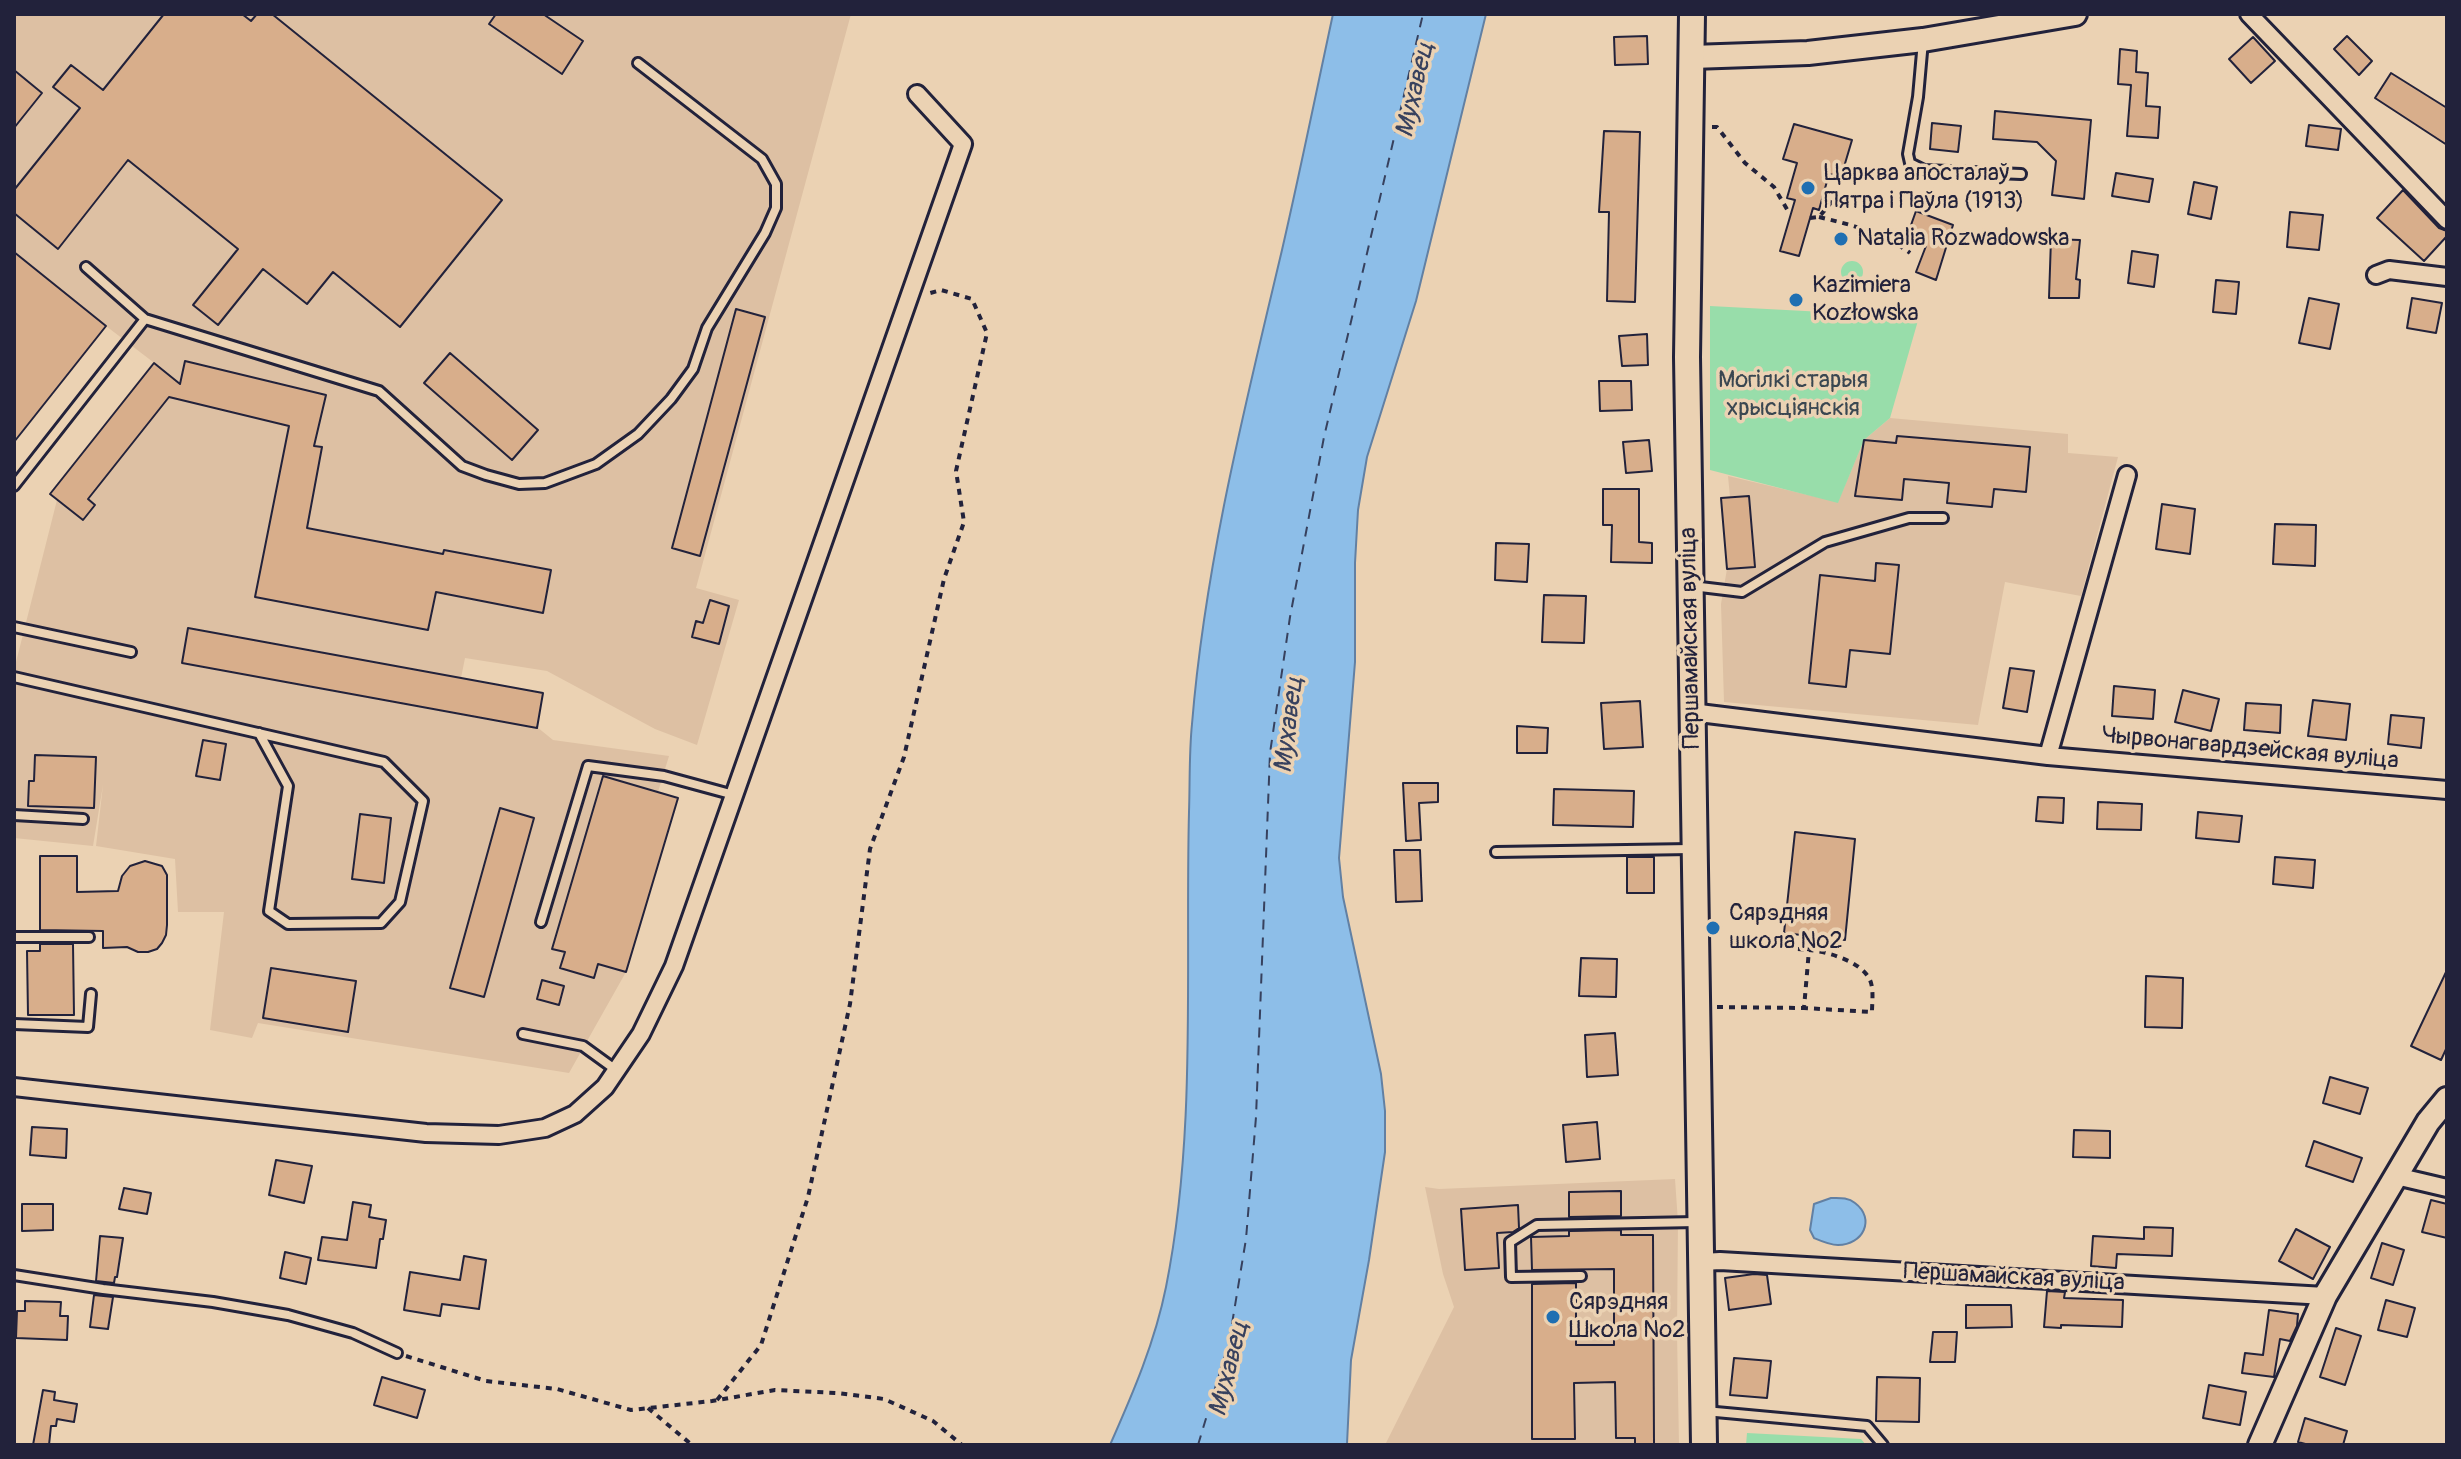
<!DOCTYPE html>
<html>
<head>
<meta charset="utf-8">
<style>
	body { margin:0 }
	#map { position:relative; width:2461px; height:1459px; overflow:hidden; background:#ebd2b3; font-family:Pangolin,sans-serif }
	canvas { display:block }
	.frame { position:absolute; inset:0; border:16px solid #22223b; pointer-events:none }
</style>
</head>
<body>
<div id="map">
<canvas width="2461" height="1459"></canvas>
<div class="frame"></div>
</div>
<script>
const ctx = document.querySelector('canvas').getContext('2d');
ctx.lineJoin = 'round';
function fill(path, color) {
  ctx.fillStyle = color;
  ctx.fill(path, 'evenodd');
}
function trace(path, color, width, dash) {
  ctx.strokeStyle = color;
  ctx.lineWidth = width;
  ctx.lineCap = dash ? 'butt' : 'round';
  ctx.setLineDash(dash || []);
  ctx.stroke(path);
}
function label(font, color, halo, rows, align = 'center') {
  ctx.font = font + ' Pangolin,sans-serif';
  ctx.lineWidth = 7;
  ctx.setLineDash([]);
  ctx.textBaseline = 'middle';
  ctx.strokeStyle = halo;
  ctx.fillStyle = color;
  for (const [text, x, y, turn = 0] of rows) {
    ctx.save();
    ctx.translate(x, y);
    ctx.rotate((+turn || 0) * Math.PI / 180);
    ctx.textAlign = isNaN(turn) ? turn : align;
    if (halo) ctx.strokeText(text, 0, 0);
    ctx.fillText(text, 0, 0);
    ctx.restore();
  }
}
const built = new Path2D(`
	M 14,14 L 851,14 L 696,588 L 739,600 L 697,745 L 655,729 L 547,671 L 465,658 L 461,678 L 543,693 L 537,727 L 553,740 L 669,756 L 658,792 L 678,798 L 626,972 L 569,1073 L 258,1023 L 252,1038 L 210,1030 L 224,912 L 178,912 L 175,859 L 96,846 L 103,785 L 93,846 L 14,838 L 15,666 L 57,500 L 50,494 L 153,362 L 106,326 L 14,442 Z
	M 1890,418 L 2068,434 L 2068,453 L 2118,457 L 2081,596 L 2005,582 L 1978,725 L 1724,702 L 1721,604 L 1727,569 L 1721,498 L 1730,497 L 1728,476 L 1838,502 L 1864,440 Z
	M 1675,1179 L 1678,1222 L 1677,1333 L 1679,1445 L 1385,1445 L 1454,1307 L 1443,1274 L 1425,1187 L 1439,1189 Z`);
const green = new Path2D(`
	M1841 272a11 11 0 1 1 22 0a11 11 0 1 1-22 0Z
	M 1710,306 L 1919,317 L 1890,418 L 1864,440 L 1838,503 L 1710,470 Z
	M 1747,1433 L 1861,1439 L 1866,1445 L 1746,1445 Z`);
const water = new Path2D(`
	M 1333,14 L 1486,14 L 1416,301 L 1367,457 L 1358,510 L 1355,563 L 1355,662 L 1339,858 L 1343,897 L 1381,1074 L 1385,1111 L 1385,1152 L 1369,1260 L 1351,1360 L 1347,1444 L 1110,1445 C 1133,1393 1155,1342 1166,1287 C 1197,1132 1185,970 1189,812 C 1190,783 1189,753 1192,724 C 1205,564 1245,406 1282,250 C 1300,172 1316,93 1333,14 Z
	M 1831,1198 C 1839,1198 1848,1197 1855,1203 C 1876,1219 1863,1245 1838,1245 C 1830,1245 1821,1241 1814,1238 L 1810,1230 L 1814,1204 Z`);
const ferry = new Path2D(`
	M 1198,1445 L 1229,1342 L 1246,1239 L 1256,1117 L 1270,753 L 1290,617 L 1324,437 L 1423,14`);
const building = new Path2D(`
	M 164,14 L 242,14 L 251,21 L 257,14 L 272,14 L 502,200 L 400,327 L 333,272 L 307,304 L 263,269 L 218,325 L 193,305 L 238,249 L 128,160 L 58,249 L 14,213 L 14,190 L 80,108 L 53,87 L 71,65 L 103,90 Z
	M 496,14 L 543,14 L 583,41 L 562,74 L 489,24 Z
	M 1647,36 L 1648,64 L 1615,65 L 1614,37 Z
	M 2347,36 L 2372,61 L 2359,75 L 2334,49 Z
	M 2253,37 L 2275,61 L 2251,83 L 2229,59 Z
	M 2120,49 L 2137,51 L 2136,72 L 2148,73 L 2146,106 L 2160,107 L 2158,138 L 2127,136 L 2131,85 L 2118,84 Z
	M 14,70 L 42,93 L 14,128 Z
	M 2391,73 L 2447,108 L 2447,145 L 2375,98 Z
	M 1995,111 L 2091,120 L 2084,199 L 2052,195 L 2056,161 L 2037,142 L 1993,139 Z
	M 1932,123 L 1961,126 L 1958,152 L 1930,149 Z
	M 1794,124 L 1852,140 L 1841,177 L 1829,174 L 1819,210 L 1813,208 L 1799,256 L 1780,251 L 1795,200 L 1787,198 L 1797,163 L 1783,159 Z
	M 2309,125 L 2341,129 L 2338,150 L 2306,146 Z
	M 1604,131 L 1640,132 L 1635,302 L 1607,301 L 1609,212 L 1599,212 Z
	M 2116,173 L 2153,179 L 2149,202 L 2112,196 Z
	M 2194,182 L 2217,187 L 2211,219 L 2188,214 Z
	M 2403,190 L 2439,228 L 2447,231 L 2447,236 L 2424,261 L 2377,218 Z
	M 1916,211 L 1953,225 L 1936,280 L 1916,272 L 1926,246 L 1906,239 Z
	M 2290,212 L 2323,215 L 2319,250 L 2287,247 Z
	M 2051,239 L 2080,240 L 2076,279 L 2080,280 L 2079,298 L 2049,298 Z
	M 2132,251 L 2158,255 L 2154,287 L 2128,283 Z
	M 14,252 L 106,326 L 14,442 Z
	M 2216,280 L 2239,282 L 2236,314 L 2213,312 Z
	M 2309,298 L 2339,304 L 2330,349 L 2299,343 Z
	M 2412,298 L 2442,303 L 2436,333 L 2407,328 Z
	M 736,309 L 765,317 L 700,556 L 672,548 Z
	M 1647,334 L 1648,365 L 1622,366 L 1619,336 Z
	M 450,353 L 538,430 L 512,460 L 424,383 Z
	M 185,361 L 326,395 L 314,446 L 322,447 L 307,528 L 443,554 L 444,550 L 551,570 L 543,613 L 436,592 L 428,630 L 255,597 L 289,426 L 169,397 L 88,499 L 95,505 L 83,520 L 50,494 L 154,363 L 180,384 Z
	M 1599,381 L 1631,381 L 1632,410 L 1600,411 Z
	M 1897,436 L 2030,447 L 2026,492 L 1994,489 L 1992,507 L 1947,503 L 1949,483 L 1904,479 L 1902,500 L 1855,496 L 1864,440 L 1896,443 Z
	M 1649,440 L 1652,471 L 1626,473 L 1623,442 Z
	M 1603,489 L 1639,489 L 1639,542 L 1652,543 L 1652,563 L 1611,562 L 1612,525 L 1603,525 Z
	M 1749,496 L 1755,567 L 1727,569 L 1721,498 Z
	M 2162,504 L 2195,509 L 2190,554 L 2156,549 Z
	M 2275,524 L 2316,525 L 2315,566 L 2273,564 Z
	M 1496,543 L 1529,544 L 1527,582 L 1495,580 Z
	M 1876,563 L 1899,565 L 1890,654 L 1850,650 L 1846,687 L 1809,683 L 1820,575 L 1875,581 Z
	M 1544,595 L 1586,596 L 1584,643 L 1542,642 Z
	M 710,600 L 729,606 L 719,644 L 692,637 L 696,621 L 703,623 Z
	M 188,628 L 543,693 L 537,728 L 182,663 Z
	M 2010,668 L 2034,671 L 2027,712 L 2003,708 Z
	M 2114,686 L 2155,690 L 2153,719 L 2112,716 Z
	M 2183,690 L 2219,699 L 2211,731 L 2175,722 Z
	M 2313,700 L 2350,704 L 2346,740 L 2308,736 Z
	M 1640,701 L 1643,747 L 1604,749 L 1601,703 Z
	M 2246,703 L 2281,705 L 2280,733 L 2244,730 Z
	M 2391,715 L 2424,718 L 2421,748 L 2388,744 Z
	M 1517,726 L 1548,728 L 1547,753 L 1517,753 Z
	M 203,740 L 226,744 L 220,780 L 196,776 Z
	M 35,755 L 96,757 L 94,808 L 28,806 L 29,781 L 34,781 Z
	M 603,776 L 678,798 L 626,972 L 598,964 L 594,978 L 560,968 L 565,952 L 552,949 Z
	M 1403,783 L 1438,783 L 1438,802 L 1419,803 L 1421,840 L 1406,841 Z
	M 1554,789 L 1634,791 L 1633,827 L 1553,825 Z
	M 2038,797 L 2064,798 L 2063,823 L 2036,821 Z
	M 2098,802 L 2142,804 L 2141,830 L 2097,829 Z
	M 500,808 L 534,818 L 484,997 L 450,988 Z
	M 2198,812 L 2242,816 L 2239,842 L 2196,838 Z
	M 360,814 L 391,818 L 384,883 L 352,879 Z
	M 1795,832 L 1855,839 L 1845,940 L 1784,933 Z
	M 1394,850 L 1420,850 L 1422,901 L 1396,902 Z
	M 40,856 L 77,856 L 77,892 L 118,891 L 122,876 L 130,866 L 145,861 L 162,866 L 167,875 L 167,925 L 166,935 L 162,943 L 157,949 L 148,952 L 138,952 L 127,947 L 103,948 L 103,931 L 40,930 Z
	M 1627,857 L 1654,857 L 1654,893 L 1627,893 Z
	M 2275,857 L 2315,860 L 2313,888 L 2273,884 Z
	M 40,944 L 73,944 L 74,1015 L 28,1015 L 27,951 L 40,951 Z
	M 1581,958 L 1617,959 L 1616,997 L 1579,996 Z
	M 271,968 L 356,981 L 348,1032 L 263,1018 Z
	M 2447,970 L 2447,1047 L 2441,1060 L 2411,1046 Z
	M 2146,976 L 2183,978 L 2182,1028 L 2145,1027 Z
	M 542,980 L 564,986 L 559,1005 L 537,999 Z
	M 1615,1033 L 1618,1075 L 1587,1077 L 1585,1035 Z
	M 2330,1077 L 2368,1088 L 2360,1114 L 2323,1103 Z
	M 1597,1122 L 1600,1159 L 1566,1162 L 1563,1125 Z
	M 32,1127 L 67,1129 L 66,1158 L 30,1155 Z
	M 2074,1130 L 2110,1131 L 2110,1158 L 2073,1157 Z
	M 2314,1141 L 2362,1158 L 2353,1182 L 2306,1166 Z
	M 276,1160 L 312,1166 L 304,1203 L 269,1195 Z
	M 124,1188 L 151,1193 L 147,1214 L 119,1209 Z
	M 1621,1191 L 1621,1216 L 1569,1217 L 1569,1192 Z
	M 2431,1200 L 2447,1204 L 2447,1238 L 2422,1232 Z
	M 353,1202 L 371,1205 L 369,1217 L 386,1220 L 383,1239 L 380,1239 L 376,1268 L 318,1260 L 322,1237 L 347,1240 Z
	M 22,1204 L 53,1204 L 53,1230 L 22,1231 Z
	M 1518,1205 L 1519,1228 L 1513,1232 L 1497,1233 L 1499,1268 L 1465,1270 L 1461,1209 Z
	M 2144,1227 L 2173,1228 L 2172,1256 L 2117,1254 L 2116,1268 L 2091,1266 L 2093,1236 L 2144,1239 Z
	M 2296,1229 L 2330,1247 L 2313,1279 L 2279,1261 Z
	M 1621,1230 L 1621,1235 L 1653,1235 L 1654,1445 L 1635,1445 L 1635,1438 L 1616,1438 L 1615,1382 L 1574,1383 L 1575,1439 L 1532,1439 L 1532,1284 L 1576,1283 L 1576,1345 L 1614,1345 L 1614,1269 L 1532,1270 L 1531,1237 L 1569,1236 L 1569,1231 Z
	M 100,1236 L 123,1238 L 117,1277 L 115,1277 L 114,1283 L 96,1281 Z
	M 2382,1243 L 2404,1250 L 2393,1285 L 2371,1278 Z
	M 285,1252 L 311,1258 L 306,1284 L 280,1278 Z
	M 464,1256 L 486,1260 L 479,1309 L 442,1304 L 440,1316 L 404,1310 L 410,1272 L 460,1280 Z
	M 1754,1274 L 1767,1275 L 1771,1304 L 1729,1310 L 1725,1278 Z
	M 2047,1291 L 2065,1292 L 2064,1298 L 2123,1300 L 2122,1327 L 2061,1325 L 2061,1328 L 2044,1327 Z
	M 94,1295 L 113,1297 L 108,1329 L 90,1327 Z
	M 2386,1300 L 2415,1308 L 2407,1337 L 2378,1330 Z
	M 25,1301 L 61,1302 L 60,1316 L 68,1316 L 67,1340 L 16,1338 L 17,1311 L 25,1311 Z
	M 1966,1305 L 2011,1305 L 2012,1327 L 1966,1328 Z
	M 2269,1310 L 2298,1314 L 2297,1326 L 2290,1341 L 2280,1339 L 2274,1377 L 2242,1373 L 2245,1353 L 2263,1355 Z
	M 2336,1328 L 2361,1336 L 2345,1385 L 2320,1377 Z
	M 1933,1332 L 1957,1332 L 1955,1362 L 1930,1362 Z
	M 1734,1358 L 1771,1361 L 1767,1398 L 1730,1395 Z
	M 382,1377 L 425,1390 L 417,1418 L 374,1405 Z
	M 1877,1377 L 1920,1378 L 1919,1422 L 1876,1421 Z
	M 2209,1385 L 2246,1392 L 2240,1425 L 2203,1418 Z
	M 43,1390 L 55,1392 L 54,1400 L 77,1404 L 74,1422 L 57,1419 L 56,1426 L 51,1426 L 49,1445 L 33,1445 Z
	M 2305,1418 L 2347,1431 L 2343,1445 L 2309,1445 L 2298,1442 Z`);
const path = new Path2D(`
	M 1712,127 L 1717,127 L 1745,163 L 1774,187 L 1788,211 L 1791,212
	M 1819,217 C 1852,225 1882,232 1910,253
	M 1810,218 L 1819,217 L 1840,192
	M 1786,948 L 1809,950 L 1810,936
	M 1717,1007 L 1804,1008 L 1809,950 C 1828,952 1861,961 1870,980 C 1874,989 1872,1003 1872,1012 L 1804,1008
	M 406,1356 L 486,1381 L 557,1389 L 631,1410 L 712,1401 L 775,1390 L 837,1393 L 884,1399 L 933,1421 L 962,1445
	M 717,1400 L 761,1345 L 808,1197 L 850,1004 L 870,849 L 904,757 L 944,579 L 964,522 L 956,471 L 987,333 L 972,299 L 941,290 L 927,294
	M 648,1408 L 692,1445`);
const lane = new Path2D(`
	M 1923,41 L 1918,97 L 1908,154 L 1910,163 L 1924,170 L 2021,174
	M 145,319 L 379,391 L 462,466 L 486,475 L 519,484 L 545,483 L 596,464 L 638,434 L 671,399 L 693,369 L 707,328 L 765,233 L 776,208 L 776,184 L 762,159 L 638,63
	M 14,486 L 145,319 L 86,267
	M 1692,586 L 1742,592 L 1825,542 L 1909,518 L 1943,518
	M 14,627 L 131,652
	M 14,677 L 384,762 L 423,801 L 400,902 L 381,923 L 288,924 L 269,911 L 288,786 L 259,733
	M 14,815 L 83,819
	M 1496,852 L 1691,849
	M 541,922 L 588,766 L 664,776 L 734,795
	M 14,937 L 89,937
	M 14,1024 L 88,1027 L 91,994
	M 523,1034 L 583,1046 L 616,1070
	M 14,1275 L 103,1289 L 213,1302 L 288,1315 L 353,1333 L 397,1353
	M 1581,1276 L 1511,1277 L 1510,1242 L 1537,1225 L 1697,1222
	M 1705,1411 L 1867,1426 L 1883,1445`);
const street = new Path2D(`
	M 2249,14 L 2447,220
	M 2376,275 L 2389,270 L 2447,277
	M 1691,712 L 2048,756 L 2447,790
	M 2048,756 L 2127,475
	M 14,1087 L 426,1133 L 499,1135 L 545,1128 L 575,1114 L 605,1087 L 641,1034 L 674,966 L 963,144 L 917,94
	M 2396,1176 L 2447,1188
	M 1703,1262 L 1720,1261 L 2325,1296`);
const secondary = new Path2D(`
	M 1692,57 L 1808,53 L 1923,40 L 2075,14
	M 2260,1445 L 2325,1296 L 2428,1122 L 2447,1099`);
const primary = new Path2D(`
	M 1692,14 L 1687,357 L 1704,1445`);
const markers = [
	[1808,188,8,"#1f6fb2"],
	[1841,239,8,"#1f6fb2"],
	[1796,300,8,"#1f6fb2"],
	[1713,928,8,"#1f6fb2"],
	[1553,1317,8,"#1f6fb2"]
];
const poiNames = [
	["Царква апосталаў",1824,174],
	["Пятра і Паўла (1913)",1824,202],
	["Natalia Rozwadowska",1857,239],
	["Kazimiera",1812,286],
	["Kozłowska",1812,314],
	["Сярэдняя",1729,914],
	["школа №2",1729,942],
	["Сярэдняя",1569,1303],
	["Школа №2",1569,1331]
];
const parkNames = [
	["Могілкі старыя",1793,381],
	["хрысціянскія",1793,409]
];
const streetNames = [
	["Першамайская вуліца",1691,638,-91],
	["Чырвонагвардзейская вуліца",2250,749,5],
	["Першамайская вуліца",2014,1278,3]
];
const waterNames = [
	["Мухавец",1416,90,-77],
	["Мухавец",1290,725,-83],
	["Мухавец",1230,1369,-76]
];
fill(built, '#ddc0a3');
fill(green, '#98ddaa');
fill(water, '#8dbee8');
trace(water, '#6280a3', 2);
trace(ferry, '#37415e', 2, [10, 8]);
fill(building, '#d8ae8b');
trace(building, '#22223b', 2);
trace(lane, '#22223b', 14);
trace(street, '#22223b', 22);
trace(secondary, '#22223b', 28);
trace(primary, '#22223b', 30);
trace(path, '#22223b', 4, [6, 6]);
trace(lane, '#ebd2b3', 8);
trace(street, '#ebd2b3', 16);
trace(secondary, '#ebd2b3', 22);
trace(primary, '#ebd2b3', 24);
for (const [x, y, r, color] of markers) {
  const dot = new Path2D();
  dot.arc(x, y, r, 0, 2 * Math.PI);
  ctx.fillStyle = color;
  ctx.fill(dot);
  trace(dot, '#ebd2b3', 3);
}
label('24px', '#22223b', '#ebd2b3', poiNames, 'left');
label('24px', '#3a4751', '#ebd2b3', parkNames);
label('24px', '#22223b', '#ebd2b3', streetNames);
label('italic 26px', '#37415e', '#ebd2b3', waterNames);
</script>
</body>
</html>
